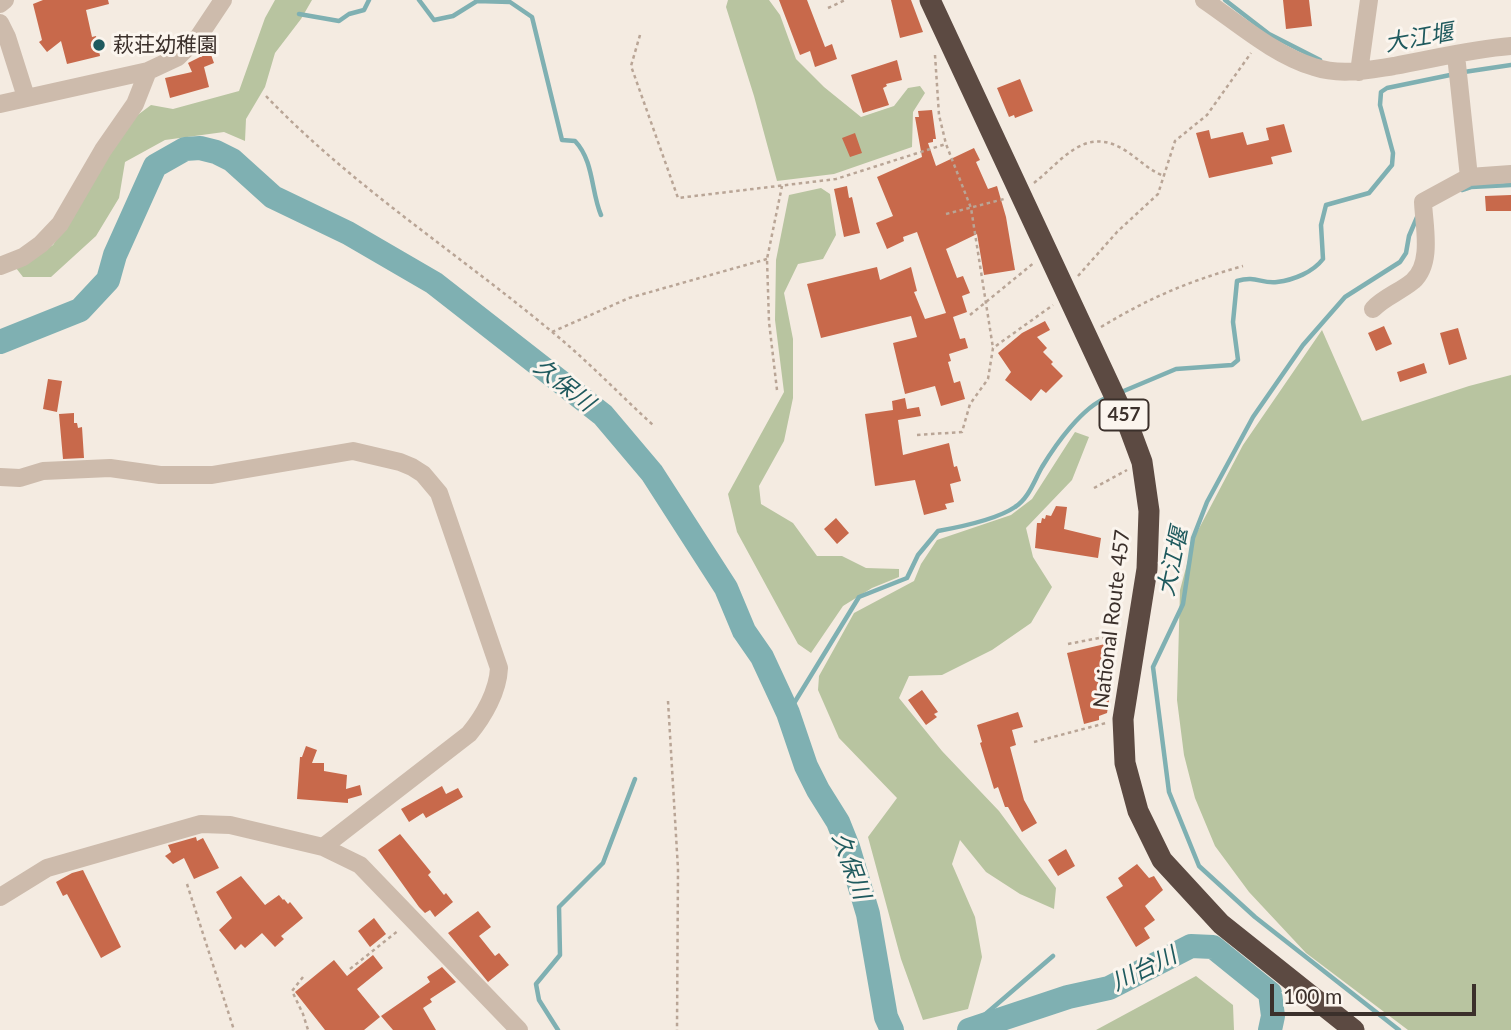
<!DOCTYPE html>
<html>
<head>
<meta charset="utf-8">
<style>
	body { margin:0 }
	#map { position:relative; width:1511px; height:1030px; overflow:hidden; background:#f4ebe1; font-family:Lato,sans-serif }
	canvas { display:block }
	.scale { position:absolute; left:1270px; top:984px; width:206px; height:32px; box-sizing:border-box; border:4px solid #3b302b; border-top:0; padding-left:9px; font-size:21px; line-height:24px; white-space:nowrap; color:#3b302b; -webkit-text-stroke:5px #fbf5ee; paint-order:stroke }
</style>
</head>
<body>
<div id="map">
<canvas width="1511" height="1030"></canvas>
<div class="scale">100 m</div>
</div>
<script>
const ctx = document.querySelector('canvas').getContext('2d');
ctx.lineJoin = 'round';
function fill(path, color) {
  ctx.fillStyle = color;
  ctx.fill(path, 'evenodd');
}
function trace(path, color, width, dash) {
  ctx.strokeStyle = color;
  ctx.lineWidth = width;
  ctx.lineCap = dash ? 'butt' : 'round';
  ctx.setLineDash(dash || []);
  ctx.stroke(path);
}
function label(font, color, halo, rows, align = 'center') {
  ctx.font = font + ' Lato,"Noto Sans JP",sans-serif';
  ctx.lineWidth = 6;
  ctx.setLineDash([]);
  ctx.textBaseline = 'middle';
  ctx.strokeStyle = halo;
  ctx.fillStyle = color;
  for (const [text, x, y, turn = 0] of rows) {
    ctx.save();
    ctx.translate(x, y);
    ctx.rotate((+turn || 0) * Math.PI / 180);
    ctx.textAlign = isNaN(turn) ? turn : align;
    if (halo) ctx.strokeText(text, 0, 0);
    ctx.fillText(text, 0, 0);
    ctx.restore();
  }
}
const green = new Path2D(`
	M 275,0 L 312,0 L 301,19 L 275,53 L 265,87 L 246,119 L 245,141 L 224,132 L 165,140 L 125,162 L 119,198 L 96,236 L 51,277 L 23,277 L 16,268 L 53,245 L 131,120 L 151,105 L 173,109 L 239,91 L 265,18 Z
	M 728,0 L 769,0 L 780,15 L 796,59 L 824,87 L 861,117 L 894,106 L 908,88 L 920,86 L 925,93 L 913,112 L 912,147 L 834,174 L 777,181 L 754,96 L 726,7 Z
	M 821,188 L 830,194 L 836,235 L 823,259 L 798,264 L 784,293 L 793,339 L 793,398 L 784,441 L 759,486 L 761,504 L 793,523 L 817,556 L 842,556 L 866,568 L 899,569 L 899,577 L 872,588 L 843,606 L 811,653 L 798,644 L 737,532 L 728,494 L 784,392 L 775,320 L 776,260 L 789,195 Z
	M 1322,330 L 1362,421 L 1469,386 L 1511,375 L 1511,1030 L 1408,1030 L 1306,953 L 1249,892 L 1215,846 L 1195,798 L 1184,755 L 1177,700 L 1180,590 L 1194,538 L 1243,445 Z
	M 1075,432 L 1089,437 L 1072,480 L 1026,528 L 1033,557 L 1052,587 L 1031,623 L 992,650 L 942,675 L 909,676 L 899,698 L 942,751 L 999,811 L 1056,888 L 1054,909 L 1020,894 L 986,872 L 960,840 L 952,864 L 975,917 L 982,957 L 968,1009 L 923,1020 L 901,959 L 868,837 L 897,798 L 839,738 L 818,690 L 819,676 L 854,613 L 914,581 L 921,564 L 937,540 L 1011,515 L 1032,499 Z
	M 1196,976 L 1233,1005 L 1234,1030 L 1096,1030 Z`);
const stream = new Path2D(`
	M 419,0 L 434,20 L 453,16 L 477,1 L 510,2 L 532,17 L 562,140 L 575,141 C 594,161 591,192 601,215
	M 1225,0 L 1269,34 L 1320,60
	M 299,14 L 339,21 L 349,14 L 364,10 L 369,0
	M 1464,72 L 1511,65
	M 1462,190 L 1471,187 L 1511,185
	M 1119,393 L 1176,369 L 1232,365 L 1238,360 L 1233,322 L 1237,281 C 1256,275 1261,284 1277,282 C 1294,280 1313,272 1323,259 L 1321,225 L 1326,205 L 1369,193 L 1392,165 L 1393,153 L 1380,105 L 1381,92 L 1387,88 L 1455,74
	M 788,713 L 859,597 L 907,578 L 918,555 L 938,531 C 960,527 996,520 1015,507 C 1029,498 1034,481 1042,467 C 1056,444 1082,407 1108,397
	M 558,1030 L 539,1000 L 536,984 L 560,955 L 559,907 L 603,863 L 635,779
	M 967,1030 L 1053,956
	M 1399,1030 L 1255,917 L 1199,866 L 1169,792 L 1153,667 L 1183,604 L 1193,538 L 1207,502 L 1253,417 L 1303,345 L 1345,297 L 1400,262 L 1406,253 L 1409,236 L 1418,215`);
const river = new Path2D(`
	M 0,342 L 80,310 L 108,280 L 115,255 L 155,166 L 185,149 L 200,148 L 216,152 L 232,160 L 273,197 L 348,233 L 434,283 L 603,415 L 652,473 L 726,588 L 744,631 L 762,657 L 788,713 L 806,766 L 818,790 L 838,822 L 848,847 L 868,914 L 886,1017 L 892,1030
	M 969,1030 L 1068,997 L 1109,988 L 1191,946 L 1213,947 L 1270,993 L 1273,1016 L 1270,1030`);
const building = new Path2D(`
	M 43,0 L 108,0 L 109,4 L 86,10 L 92,37 L 96,36 L 100,56 L 67,64 L 61,41 L 47,52 L 39,42 L 42,40 L 33,4 Z
	M 779,0 L 807,0 L 825,47 L 832,44 L 837,59 L 815,67 L 810,51 L 800,55 Z
	M 891,0 L 911,0 L 923,32 L 900,38 Z
	M 1283,0 L 1309,0 L 1312,26 L 1286,29 Z
	M 210,52 L 214,63 L 204,67 L 209,87 L 170,98 L 165,78 L 192,72 L 188,63 Z
	M 897,60 L 902,80 L 886,84 L 887,86 L 883,88 L 889,105 L 863,113 L 851,75 Z
	M 1020,79 L 1033,111 L 1015,118 L 1014,115 L 1009,117 L 997,88 Z
	M 932,110 L 936,139 L 933,139 L 933,142 L 928,143 L 936,166 L 974,148 L 980,160 L 976,162 L 988,189 L 997,186 L 1006,217 L 1015,270 L 984,275 L 977,234 L 946,249 L 957,278 L 963,276 L 970,293 L 962,296 L 967,312 L 953,317 L 960,339 L 965,338 L 968,348 L 949,354 L 951,361 L 948,362 L 954,383 L 960,381 L 965,399 L 941,406 L 935,386 L 905,394 L 893,343 L 917,337 L 911,316 L 821,338 L 807,284 L 877,267 L 880,280 L 911,267 L 917,291 L 914,292 L 925,319 L 946,313 L 917,232 L 903,237 L 904,241 L 887,249 L 876,223 L 893,216 L 877,177 L 922,157 L 915,117 L 919,117 L 918,111 Z
	M 1284,124 L 1292,152 L 1271,157 L 1273,164 L 1209,178 L 1196,133 L 1209,130 L 1211,139 L 1243,132 L 1247,145 L 1269,140 L 1266,128 Z
	M 855,133 L 862,153 L 850,157 L 842,138 Z
	M 847,186 L 849,198 L 852,197 L 860,233 L 844,237 L 834,189 Z
	M 1511,195 L 1511,211 L 1486,211 L 1485,196 Z
	M 1045,321 L 1050,330 L 1037,337 L 1047,348 L 1043,352 L 1053,362 L 1051,364 L 1063,376 L 1046,393 L 1041,389 L 1031,401 L 1005,380 L 1011,372 L 998,353 L 1022,333 Z
	M 1384,326 L 1392,344 L 1376,351 L 1368,333 Z
	M 1458,328 L 1467,359 L 1449,365 L 1440,333 Z
	M 1424,363 L 1427,373 L 1400,382 L 1397,372 Z
	M 48,379 L 62,381 L 57,412 L 43,409 Z
	M 905,398 L 907,409 L 919,407 L 921,416 L 898,420 L 903,455 L 949,443 L 954,467 L 957,466 L 961,481 L 950,484 L 954,502 L 945,504 L 947,509 L 924,515 L 915,480 L 875,486 L 865,414 L 893,410 L 892,401 Z
	M 74,413 L 74,423 L 77,423 L 78,428 L 82,427 L 84,458 L 63,459 L 59,414 Z
	M 1056,506 L 1067,507 L 1064,529 L 1101,538 L 1098,558 L 1035,548 L 1037,523 L 1041,523 L 1042,518 L 1045,519 L 1046,515 L 1051,516 Z
	M 836,518 L 849,533 L 837,544 L 824,529 Z
	M 1105,644 L 1113,676 L 1104,678 L 1109,701 L 1107,713 L 1099,716 L 1099,720 L 1084,724 L 1067,653 Z
	M 922,690 L 938,712 L 934,714 L 937,717 L 926,725 L 908,700 Z
	M 1018,712 L 1023,727 L 1012,730 L 1016,745 L 1010,747 L 1024,800 L 1037,823 L 1022,832 L 1008,807 L 1005,807 L 998,787 L 994,789 L 980,743 L 982,742 L 977,725 Z
	M 306,746 L 317,750 L 312,763 L 324,763 L 324,771 L 347,775 L 346,789 L 360,785 L 362,795 L 348,799 L 348,803 L 297,799 L 300,757 L 302,757 Z
	M 442,786 L 446,794 L 458,788 L 463,797 L 426,818 L 423,813 L 409,822 L 401,809 Z
	M 400,834 L 431,872 L 428,875 L 444,895 L 446,893 L 453,902 L 435,917 L 430,910 L 425,913 L 419,907 L 378,850 Z
	M 196,837 L 197,841 L 203,838 L 219,868 L 194,879 L 184,858 L 173,864 L 165,856 L 171,852 L 168,845 Z
	M 1066,849 L 1075,866 L 1058,876 L 1048,860 Z
	M 1137,864 L 1149,878 L 1154,876 L 1163,890 L 1145,906 L 1155,920 L 1144,928 L 1150,938 L 1136,947 L 1106,897 L 1123,886 L 1118,878 Z
	M 83,870 L 121,947 L 101,958 L 67,894 L 63,896 L 56,882 L 72,873 Z
	M 241,876 L 265,905 L 279,895 L 283,900 L 284,899 L 288,904 L 290,902 L 303,918 L 281,936 L 284,939 L 275,947 L 262,933 L 245,948 L 241,944 L 235,950 L 219,930 L 232,918 L 216,892 Z
	M 478,911 L 491,927 L 479,936 L 495,956 L 499,953 L 509,965 L 488,982 L 448,933 Z
	M 374,918 L 386,934 L 370,947 L 358,931 Z
	M 373,955 L 383,968 L 357,989 L 380,1017 L 364,1030 L 325,1030 L 295,992 L 334,960 L 347,976 Z
	M 442,967 L 456,982 L 430,999 L 432,1002 L 423,1008 L 436,1030 L 393,1030 L 381,1016 L 430,982 L 427,977 Z`);
const path = new Path2D(`
	M 828,8 L 845,0
	M 640,35 L 631,66 L 678,198 L 836,179 L 946,144
	M 935,55 L 939,115 L 946,144 L 971,208 L 993,348
	M 266,96 C 351,185 456,252 551,331 C 587,360 619,394 653,425
	M 1034,183 C 1062,161 1084,126 1123,149 C 1138,158 1148,170 1164,176
	M 946,214 L 1004,199
	M 1078,276 L 1117,232 L 1158,194 L 1175,141 L 1207,115 L 1251,53
	M 970,315 L 1035,262
	M 1101,327 C 1149,298 1189,281 1243,266
	M 552,332 L 629,298 L 767,259
	M 777,390 L 769,322 L 767,259 L 782,186
	M 917,435 L 962,432 L 970,404 L 988,379 L 993,348 L 1053,305
	M 1094,488 L 1127,470
	M 1068,644 L 1099,638 L 1119,638
	M 668,701 L 678,869 L 677,1030
	M 1034,742 L 1106,723
	M 187,884 L 234,1030
	M 350,969 L 399,930
	M 303,977 L 292,991 L 303,1014 L 308,1030`);
const minor = new Path2D(`
	M 1204,0 C 1238,23 1274,55 1314,67 C 1341,76 1367,70 1394,66 C 1433,59 1472,49 1511,46
	M 0,4 L 5,0
	M 0,23 L 7,37 L 26,97
	M 1456,55 L 1469,177
	M 1359,72 L 1369,0
	M 0,104 L 148,71 L 178,57 L 199,36 L 223,0
	M 0,266 L 23,257 L 41,244 L 60,224 L 103,150 L 135,104 L 148,71
	M 1373,309 C 1384,297 1400,292 1413,281 C 1433,263 1424,226 1423,202 L 1469,177 L 1511,174
	M 0,477 L 20,478 L 43,471 L 110,468 L 160,475 L 212,475 L 353,451 L 400,462 L 412,467 L 423,474 L 439,493 L 499,668 C 498,691 484,716 469,734 L 323,847
	M 0,897 L 47,868 L 201,824 L 230,825 L 323,847 L 360,865 L 519,1030`);
const highway = new Path2D(`
	M 930,0 L 1129,427 L 1142,462 L 1149,511 L 1147,569 L 1123,719 L 1125,763 L 1138,811 L 1162,860 L 1221,924 L 1354,1030`);
const markers = [
	[99,45,7,"#1f5a5e"]
];
const shields = [
	[1124,415,49]
];
const shieldNames = [
	["457",1124,415]
];
const poiNames = [
	["萩荘幼稚園",113,45]
];
const streetNames = [
	["National Route 457",1112,619,-83]
];
const waterNames = [
	["大江堰",1419,38,-10],
	["久保川",564,385,38],
	["大江堰",1173,562,-78],
	["久保川",851,866,70],
	["川台川",1144,969,-26]
];
fill(green, '#b8c4a0');
trace(stream, '#7fb0b2', 4.5);
trace(river, '#7fb0b2', 24);
fill(building, '#c8694b');
trace(path, '#b9a596', 2.5, [3.5, 3.5]);
trace(minor, '#cdbbac', 18);
trace(highway, '#5c4a42', 21);
for (const [x, y, r, color] of markers) {
  const dot = new Path2D();
  dot.arc(x, y, r, 0, 2 * Math.PI);
  ctx.fillStyle = color;
  ctx.fill(dot);
  trace(dot, '#fbf5ee', 2.5);
}
for (const [x, y, w] of shields) {
  const box = new Path2D();
  box.roundRect(x - w / 2, y - 15.5, w, 31, 5);
  ctx.fillStyle = '#fbf5ee';
  ctx.fill(box);
  trace(box, '#3b302b', 2);
}
label('bold 19px', '#3b302b', null, shieldNames);
label('21px', '#3b302b', '#fbf5ee', poiNames, 'left');
label('21px', '#3b302b', '#fbf5ee', streetNames);
label('italic 23px', '#1f5a5e', '#fbf5ee', waterNames);
</script>
</body>
</html>
